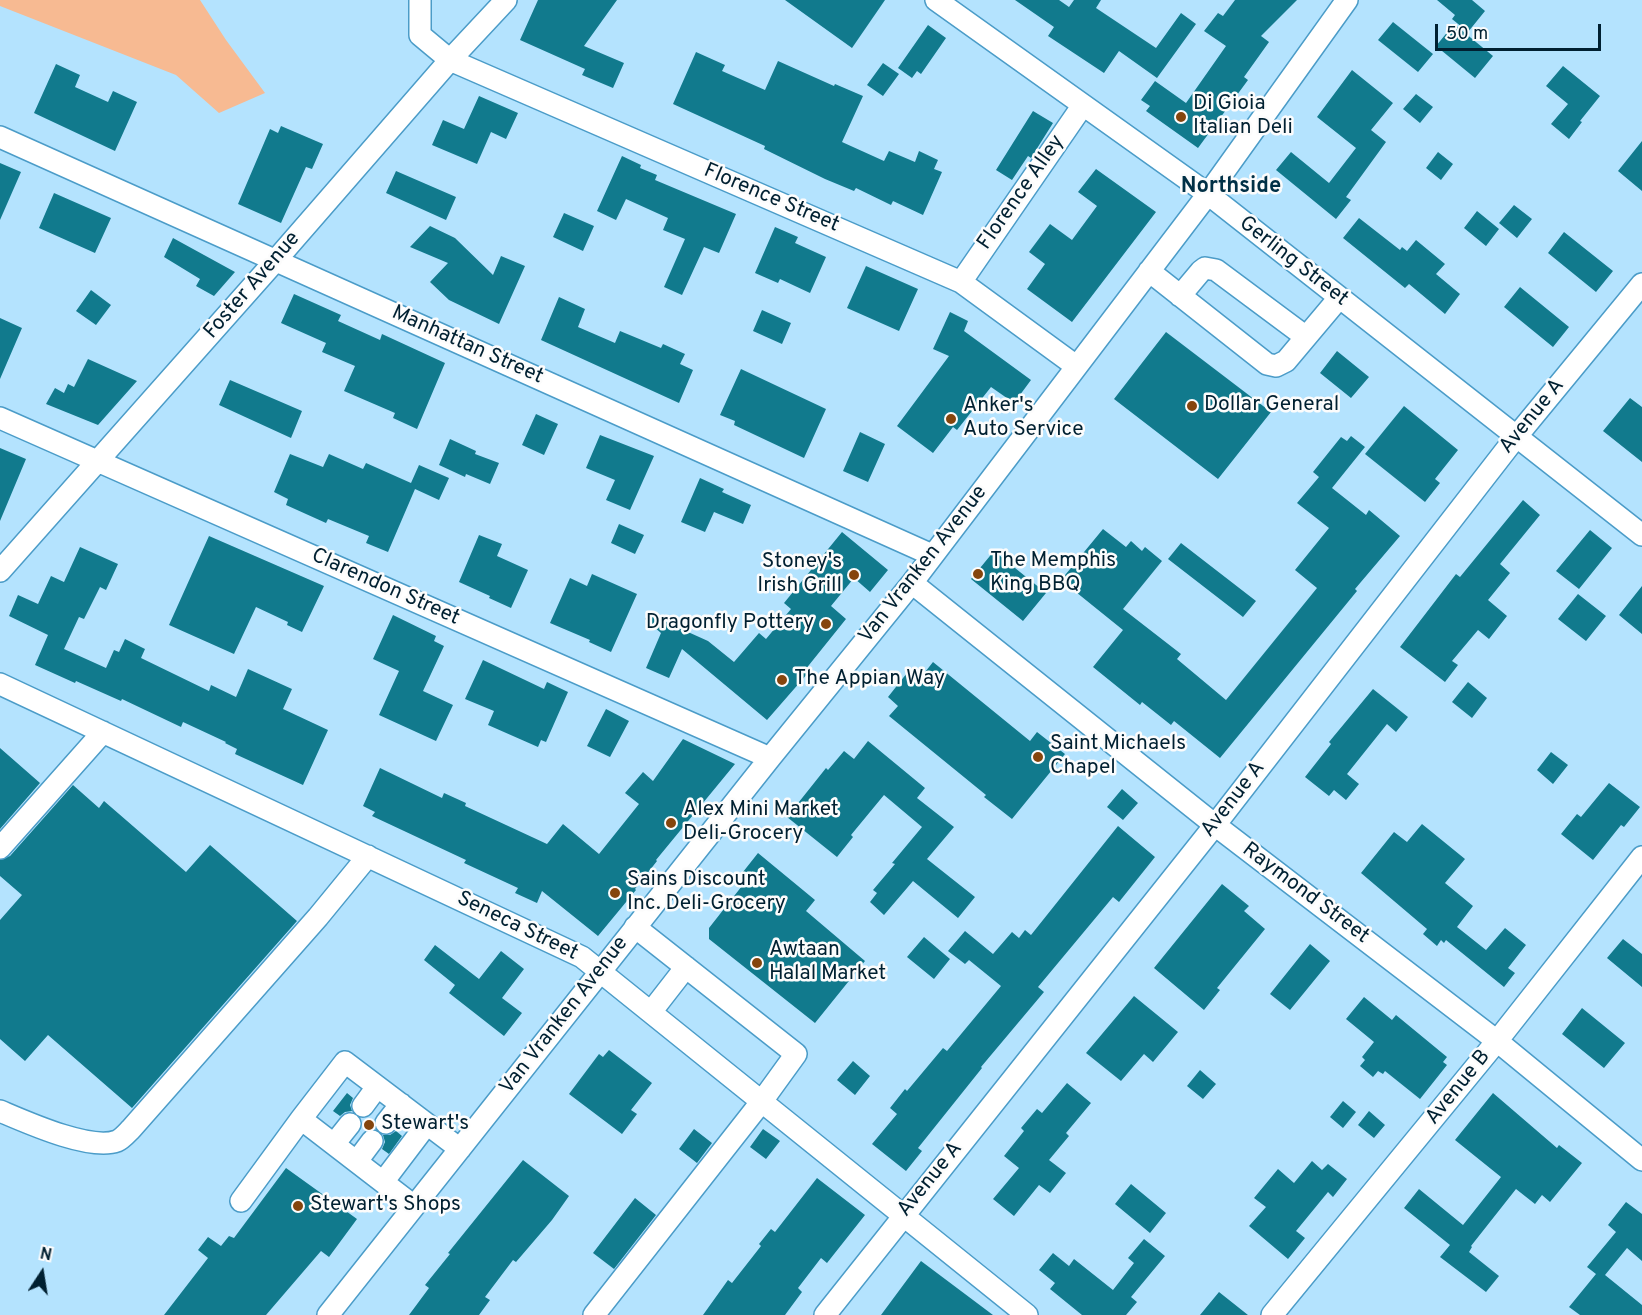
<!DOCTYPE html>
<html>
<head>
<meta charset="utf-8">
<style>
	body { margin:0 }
	#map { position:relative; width:1642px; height:1315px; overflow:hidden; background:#b4e3fe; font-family:Overpass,sans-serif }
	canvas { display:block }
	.north { position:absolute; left:12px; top:1243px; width:60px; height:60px; -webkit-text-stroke:4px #fcfcfc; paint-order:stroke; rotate:12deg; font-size:16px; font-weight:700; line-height:24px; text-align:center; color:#002031 }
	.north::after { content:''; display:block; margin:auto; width:21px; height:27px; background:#002031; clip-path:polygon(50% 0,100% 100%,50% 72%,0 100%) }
	.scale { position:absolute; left:1435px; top:24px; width:166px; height:27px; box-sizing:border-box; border:3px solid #002031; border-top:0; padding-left:8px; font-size:18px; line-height:21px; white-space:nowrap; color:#002031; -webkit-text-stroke:4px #fcfcfc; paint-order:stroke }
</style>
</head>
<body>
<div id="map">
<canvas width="1642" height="1315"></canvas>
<div class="north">N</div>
<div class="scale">50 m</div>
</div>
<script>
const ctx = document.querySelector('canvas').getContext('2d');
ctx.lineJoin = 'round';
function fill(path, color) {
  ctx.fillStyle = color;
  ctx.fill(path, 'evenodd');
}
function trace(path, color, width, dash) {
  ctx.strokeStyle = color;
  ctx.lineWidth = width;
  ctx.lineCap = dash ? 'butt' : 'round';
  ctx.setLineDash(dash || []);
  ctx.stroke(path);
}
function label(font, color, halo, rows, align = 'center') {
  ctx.font = font + ' Overpass,sans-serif';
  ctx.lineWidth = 5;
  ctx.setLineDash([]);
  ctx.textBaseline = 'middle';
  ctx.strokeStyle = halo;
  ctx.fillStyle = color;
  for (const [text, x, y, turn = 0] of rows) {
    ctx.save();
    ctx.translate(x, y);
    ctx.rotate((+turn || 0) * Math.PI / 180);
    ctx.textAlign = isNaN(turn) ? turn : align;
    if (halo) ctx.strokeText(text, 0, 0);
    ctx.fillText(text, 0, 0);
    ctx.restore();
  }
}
const green = new Path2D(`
	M 0,0 L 200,0 L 226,40 L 265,93 L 219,113 L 176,75 L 0,6 Z`);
const building = new Path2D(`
	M 538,0 L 617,0 L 584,46 L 624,63 L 613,88 L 582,75 L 585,69 L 520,40 Z
	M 785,0 L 885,0 L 852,48 Z
	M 1015,0 L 1059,0 L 1069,7 L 1074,0 L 1101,0 L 1096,8 L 1156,48 L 1181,13 L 1196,24 L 1157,78 L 1119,51 L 1104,73 L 1048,36 L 1054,27 Z
	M 1235,0 L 1297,0 L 1261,36 L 1269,42 L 1244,77 L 1248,80 L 1198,148 L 1146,111 L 1150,106 L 1141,100 L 1155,81 L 1186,103 L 1226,46 L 1204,31 L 1218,13 L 1223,16 Z
	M 1437,0 L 1472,0 L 1485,11 L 1468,32 L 1452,19 L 1455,15 Z
	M 1393,22 L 1433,54 L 1418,72 L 1378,40 Z
	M 1454,24 L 1493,56 L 1475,78 L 1436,46 Z
	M 928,25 L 946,38 L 921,74 L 917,71 L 912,78 L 898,68 Z
	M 696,52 L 725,65 L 722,71 L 765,90 L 778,61 L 834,86 L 835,84 L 863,96 L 842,142 L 884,161 L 889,151 L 915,162 L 919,151 L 938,160 L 934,169 L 942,172 L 923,215 L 893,201 L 891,205 L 856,188 L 854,191 L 825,179 L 764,149 L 765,146 L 673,104 Z
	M 883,63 L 899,74 L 883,96 L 867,85 Z
	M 56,64 L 80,75 L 75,87 L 108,102 L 113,91 L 137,102 L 115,151 L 34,113 Z
	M 1563,66 L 1600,96 L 1580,121 L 1582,122 L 1569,139 L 1551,124 L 1568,104 L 1546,86 Z
	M 1352,70 L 1393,103 L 1371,130 L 1386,142 L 1346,197 L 1351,200 L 1336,219 L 1276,170 L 1291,152 L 1329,183 L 1356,148 L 1317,117 Z
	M 1416,94 L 1433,107 L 1420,123 L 1403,109 Z
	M 479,96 L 518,113 L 506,139 L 491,132 L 477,164 L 432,145 L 443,120 L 464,129 Z
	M 1033,111 L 1053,123 L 1031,158 L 1028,156 L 1012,180 L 996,170 Z
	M 281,126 L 323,144 L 312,169 L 306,167 L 281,223 L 238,204 L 270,129 L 278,133 Z
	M 1642,141 L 1642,191 L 1618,171 Z
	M 1438,152 L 1453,164 L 1441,180 L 1426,168 Z
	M 622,156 L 641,165 L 640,168 L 657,175 L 655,180 L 736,214 L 719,253 L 704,247 L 682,295 L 664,287 L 685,239 L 663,230 L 668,218 L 626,199 L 616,220 L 597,211 Z
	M 0,163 L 21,172 L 0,220 Z
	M 1096,169 L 1156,212 L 1072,322 L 1027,289 L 1045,264 L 1029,252 L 1050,224 L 1072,240 L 1097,206 L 1078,192 Z
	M 396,171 L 456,197 L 446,220 L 386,193 Z
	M 54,193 L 111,218 L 95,253 L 39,228 Z
	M 1514,205 L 1532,219 L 1517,238 L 1499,223 Z
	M 1477,211 L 1499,229 L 1486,246 L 1464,228 Z
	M 564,213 L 594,226 L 583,251 L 553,237 Z
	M 1359,218 L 1400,250 L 1402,247 L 1407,251 L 1416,240 L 1445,264 L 1436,274 L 1460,294 L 1445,314 L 1409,284 L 1405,288 L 1343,238 Z
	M 430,226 L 455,238 L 493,275 L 501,256 L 525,266 L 499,324 L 449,300 L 430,282 L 448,263 L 410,247 Z
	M 775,227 L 798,237 L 795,243 L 826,257 L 810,293 L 780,279 L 778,283 L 755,273 Z
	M 1564,232 L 1613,271 L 1596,292 L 1548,253 Z
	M 173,238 L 235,272 L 214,296 L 196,286 L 200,279 L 164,257 Z
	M 866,266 L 918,289 L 899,331 L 847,308 Z
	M 1520,287 L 1569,327 L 1553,347 L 1504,307 Z
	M 91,290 L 111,305 L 96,325 L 76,311 Z
	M 294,294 L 341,315 L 338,321 L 380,340 L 382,334 L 445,363 L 417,429 L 393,418 L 395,413 L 344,391 L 355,366 L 322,352 L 326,343 L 281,323 Z
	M 559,297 L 585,309 L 578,327 L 615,343 L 620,331 L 661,348 L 663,344 L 685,354 L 680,364 L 693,370 L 679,403 L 541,340 Z
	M 762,310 L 791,323 L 782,344 L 753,331 Z
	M 950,312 L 968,321 L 964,331 L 1031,380 L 1014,403 L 991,387 L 957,430 L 953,427 L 933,453 L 897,426 L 949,356 L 933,349 Z
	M 0,318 L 22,328 L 0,379 Z
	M 1166,332 L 1271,412 L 1218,479 L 1114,399 Z
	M 1337,351 L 1369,377 L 1351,398 L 1320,373 Z
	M 88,359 L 137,381 L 98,425 L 46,404 L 55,388 L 64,393 L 68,384 L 74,387 Z
	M 741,369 L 826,409 L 804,458 L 734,425 L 735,421 L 720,415 Z
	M 230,380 L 302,411 L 291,438 L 219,405 Z
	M 1630,398 L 1642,407 L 1642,462 L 1603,431 Z
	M 1404,406 L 1458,450 L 1435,479 L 1440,483 L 1425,502 L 1365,454 Z
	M 536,414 L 558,424 L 544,455 L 522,445 Z
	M 860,432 L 885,444 L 868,482 L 843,471 Z
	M 600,435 L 654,456 L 630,510 L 606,500 L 615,480 L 586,468 Z
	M 1351,436 L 1365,447 L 1332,488 L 1366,515 L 1369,510 L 1400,536 L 1355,589 L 1357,591 L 1220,758 L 1174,721 L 1171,725 L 1142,702 L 1140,705 L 1093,667 L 1123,630 L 1061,580 L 1103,529 L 1126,547 L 1131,541 L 1142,551 L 1145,547 L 1162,561 L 1123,609 L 1181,654 L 1177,659 L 1226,700 L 1317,588 L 1295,570 L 1329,528 L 1297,503 L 1319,477 L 1313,472 L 1341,437 L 1347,441 Z
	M 450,439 L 476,451 L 475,454 L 499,463 L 490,484 L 466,474 L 465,477 L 439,465 Z
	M 0,448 L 26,459 L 0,521 Z
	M 290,454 L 323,467 L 329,454 L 363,469 L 366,463 L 411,483 L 419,465 L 449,478 L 439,500 L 415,489 L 388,552 L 366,543 L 369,536 L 328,519 L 326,523 L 286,505 L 288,499 L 274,492 Z
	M 700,478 L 724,489 L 722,492 L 751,505 L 743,524 L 714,512 L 705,532 L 681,522 Z
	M 1523,500 L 1540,515 L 1500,564 L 1510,573 L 1488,600 L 1507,616 L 1489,639 L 1478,630 L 1452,661 L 1458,665 L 1445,682 L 1400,647 L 1456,574 L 1460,577 Z
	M 619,524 L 644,535 L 635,554 L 611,543 Z
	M 1590,530 L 1612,548 L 1579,589 L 1556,571 Z
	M 842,532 L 888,570 L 870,592 L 854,578 L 831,606 L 846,619 L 805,670 L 808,673 L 767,720 L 682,649 L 669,678 L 646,668 L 661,633 L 645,619 L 648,614 L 708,641 L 734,662 L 759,633 L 766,639 L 791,609 L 784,603 Z
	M 479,535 L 502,544 L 497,556 L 528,570 L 511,608 L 489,598 L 490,596 L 459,582 Z
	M 209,536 L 324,586 L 302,632 L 287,625 L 288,622 L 256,607 L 234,654 L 169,625 Z
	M 1181,543 L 1256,601 L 1243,617 L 1168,559 Z
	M 80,547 L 118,564 L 106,590 L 100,587 L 84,619 L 79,617 L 64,649 L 106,668 L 114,650 L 119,652 L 125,639 L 145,649 L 141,658 L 209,691 L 211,685 L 236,697 L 248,669 L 292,689 L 283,709 L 328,730 L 303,785 L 235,754 L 237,749 L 225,743 L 226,742 L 183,722 L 181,727 L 122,699 L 121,701 L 76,681 L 75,683 L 35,665 L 48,635 L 9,616 L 18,595 L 38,604 L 51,576 L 64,582 Z
	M 994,551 L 1046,593 L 1023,621 L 971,579 Z
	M 592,574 L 637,594 L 611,652 L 589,642 L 590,640 L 550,623 L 570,578 L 587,586 Z
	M 1642,586 L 1642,634 L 1619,615 Z
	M 1578,594 L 1606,616 L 1586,641 L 1558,619 Z
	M 393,615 L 436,636 L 434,641 L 444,646 L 423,691 L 453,705 L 436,741 L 379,715 L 399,671 L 373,659 Z
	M 483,660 L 544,689 L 547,682 L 568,692 L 546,742 L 541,740 L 538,747 L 488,725 L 494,711 L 465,699 Z
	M 933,662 L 1030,741 L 1037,732 L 1065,754 L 1012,819 L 984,797 L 986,795 L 889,716 L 898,706 L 888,697 L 907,673 L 918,681 Z
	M 1468,682 L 1487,698 L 1472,718 L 1452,702 Z
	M 1373,689 L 1408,717 L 1396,732 L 1387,724 L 1347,774 L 1359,784 L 1346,800 L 1334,790 L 1329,796 L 1305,777 L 1331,744 L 1329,742 Z
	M 606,709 L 629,721 L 610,757 L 587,746 Z
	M 683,739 L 735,764 L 656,860 L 657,861 L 635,889 L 636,890 L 598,936 L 542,891 L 537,903 L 515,893 L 518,888 L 464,863 L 466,860 L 372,816 L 375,812 L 363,806 L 380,768 L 442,798 L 444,793 L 466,803 L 465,806 L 547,844 L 563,824 L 599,854 L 639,804 L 625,793 L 643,772 L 653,781 Z
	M 868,741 L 925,788 L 917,798 L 954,827 L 927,859 L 975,897 L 958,918 L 913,881 L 884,915 L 870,902 L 877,893 L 873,890 L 895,864 L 892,863 L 922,827 L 884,795 L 851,835 L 853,837 L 837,857 L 787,817 L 826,768 L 828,770 L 844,751 L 854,759 Z
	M 0,748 L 40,783 L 0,829 Z
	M 1551,752 L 1568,765 L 1553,784 L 1537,770 Z
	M 1609,783 L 1640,807 L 1624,827 L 1621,825 L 1593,860 L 1561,834 L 1577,814 L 1581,817 Z
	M 73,785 L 99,808 L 104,801 L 186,872 L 210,845 L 297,921 L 132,1108 L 48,1035 L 25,1061 L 0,1039 L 0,920 L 22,895 L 0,876 L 0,860 L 10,856 Z
	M 1122,789 L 1138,803 L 1123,820 L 1107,807 Z
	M 1422,824 L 1465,859 L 1445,883 L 1473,906 L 1457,927 L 1486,950 L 1505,928 L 1526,945 L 1508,968 L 1515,973 L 1504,987 L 1446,940 L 1444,943 L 1441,940 L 1437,946 L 1423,934 L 1427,929 L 1361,873 L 1394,832 L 1407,842 Z
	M 1118,826 L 1155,857 L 1119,902 L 1113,897 L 1038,987 L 1044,992 L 981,1067 L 982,1068 L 918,1148 L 922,1151 L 906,1171 L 872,1144 L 897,1114 L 890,1108 L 905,1089 L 907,1091 L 943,1048 L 947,1051 L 1001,986 L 969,960 L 965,964 L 948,951 L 965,931 L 993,954 L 1012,932 L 1019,938 L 1025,930 L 1031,935 Z
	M 758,853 L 815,900 L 806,911 L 865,961 L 815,1023 L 709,939 L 709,928 L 749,877 L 743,872 Z
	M 1222,884 L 1249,906 L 1244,911 L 1265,929 L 1217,988 L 1220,990 L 1204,1010 L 1154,968 Z
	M 924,937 L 950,959 L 934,979 L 907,957 Z
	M 1623,939 L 1642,954 L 1642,987 L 1607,958 Z
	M 1310,944 L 1330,961 L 1290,1010 L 1270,994 Z
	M 435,945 L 479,979 L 501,951 L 524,969 L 502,998 L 522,1013 L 504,1036 L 449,993 L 455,985 L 424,960 Z
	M 1134,996 L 1178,1032 L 1153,1062 L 1144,1054 L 1121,1081 L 1086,1053 Z
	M 1364,997 L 1392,1020 L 1396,1015 L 1447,1057 L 1443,1062 L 1447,1065 L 1420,1099 L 1385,1071 L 1383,1074 L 1378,1071 L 1373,1077 L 1360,1066 L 1365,1060 L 1362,1057 L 1374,1042 L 1346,1019 Z
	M 1582,1008 L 1625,1043 L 1604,1068 L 1562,1034 Z
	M 609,1050 L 652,1083 L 631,1110 L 637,1114 L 622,1134 L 569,1094 L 599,1054 L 603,1057 Z
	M 853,1061 L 870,1076 L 855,1095 L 837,1080 Z
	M 1200,1070 L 1216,1084 L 1203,1099 L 1187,1086 Z
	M 1067,1083 L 1091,1103 L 1066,1133 L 1069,1136 L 1049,1160 L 1066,1173 L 1050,1193 L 1039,1185 L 1014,1216 L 993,1199 L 1019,1168 L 1004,1156 L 1024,1131 L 1021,1128 L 1037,1109 L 1042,1113 Z
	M 347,1093 L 353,1098 L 350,1105 L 352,1111 L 345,1112 L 340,1116 L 333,1111 Z
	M 1493,1093 L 1557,1148 L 1559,1145 L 1582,1163 L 1550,1202 L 1542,1195 L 1535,1204 L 1516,1189 L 1471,1246 L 1472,1247 L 1469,1252 L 1499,1276 L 1486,1292 L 1440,1257 L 1450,1245 L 1404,1208 L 1419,1189 L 1463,1225 L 1501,1177 L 1455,1140 Z
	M 1343,1101 L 1356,1112 L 1343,1128 L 1330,1117 Z
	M 1369,1111 L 1385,1125 L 1374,1138 L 1358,1125 Z
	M 694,1129 L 712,1143 L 697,1163 L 679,1149 Z
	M 763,1129 L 780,1141 L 766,1159 L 750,1147 Z
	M 396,1131 L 402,1136 L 389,1154 L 382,1149 L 385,1142 L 383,1135 L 390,1135 Z
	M 523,1160 L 569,1196 L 552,1220 L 516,1262 L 513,1260 L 485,1297 L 490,1300 L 479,1315 L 409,1315 L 429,1288 L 425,1285 L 450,1254 L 448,1253 Z
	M 1312,1161 L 1322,1170 L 1328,1164 L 1347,1179 L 1333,1197 L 1328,1192 L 1296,1231 L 1305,1238 L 1288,1259 L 1249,1226 L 1266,1207 L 1254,1198 L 1278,1169 L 1294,1183 Z
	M 286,1168 L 357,1219 L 329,1257 L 321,1251 L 266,1315 L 164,1315 L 208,1258 L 198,1250 L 208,1237 L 221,1246 L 229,1236 L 234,1238 Z
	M 817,1178 L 865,1215 L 827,1263 L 821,1258 L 798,1288 L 802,1292 L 785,1315 L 703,1315 L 728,1280 L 732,1283 L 761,1246 L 759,1244 L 771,1229 L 775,1232 Z
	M 1131,1184 L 1166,1213 L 1150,1233 L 1115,1204 Z
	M 635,1198 L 656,1215 L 614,1269 L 593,1253 Z
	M 1626,1202 L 1642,1214 L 1642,1261 L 1627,1248 L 1605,1275 L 1642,1305 L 1642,1315 L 1580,1315 L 1569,1307 L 1596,1274 L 1587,1267 L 1616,1232 L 1608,1225 Z
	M 1144,1239 L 1165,1256 L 1131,1297 L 1137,1302 L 1126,1315 L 1082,1315 L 1050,1289 L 1055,1283 L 1039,1270 L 1053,1253 L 1069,1266 L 1074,1259 L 1113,1290 L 1134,1263 L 1128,1258 Z
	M 921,1261 L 993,1315 L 881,1315 Z
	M 1219,1292 L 1248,1315 L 1200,1315 Z`);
const minor = new Path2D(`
	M 420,0 L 420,35 L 450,60 L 961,282 L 1076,366
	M 936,0 L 1208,194 L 1642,535
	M 0,137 L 932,555
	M 1149,271 L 1267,364 L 1276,366 L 1286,361 L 1339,298
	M 961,282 L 1083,105
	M 1180,296 L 1201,271 L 1205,268 L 1216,270 L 1306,337
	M 0,418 L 770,758
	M 0,571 L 276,260 L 450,60 L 506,0
	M 912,583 L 1215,825 L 1497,1041 L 1642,1160
	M 0,684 L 582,957 L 1027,1315
	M 0,848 L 103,732
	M 651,1012 L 686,967
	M 363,1106 L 377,1087
	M 0,1111 C 26,1122 90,1151 117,1141 C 122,1139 127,1133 131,1129 L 318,917 L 368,856
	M 386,1123 L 401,1104
	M 334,1144 L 350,1124
	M 357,1161 L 372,1141
	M 383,1182 L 427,1124
	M 241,1201 L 301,1119
	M 414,1206 L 301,1119 L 345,1062 L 460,1149
	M 328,1315 L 770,758 L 912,583 L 1208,194 L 1347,0
	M 594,1315 L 762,1101 L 796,1054 L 635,927
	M 825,1315 L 1215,825 L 1516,437 L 1642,284
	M 1272,1315 L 1497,1041 L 1642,857`);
const markers = [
	[1181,117,6,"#85450d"],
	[1192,406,6,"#85450d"],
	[951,419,6,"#85450d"],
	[978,574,6,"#85450d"],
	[854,575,6,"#85450d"],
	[826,624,6,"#85450d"],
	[782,680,6,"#85450d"],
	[1038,757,6,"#85450d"],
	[671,823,6,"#85450d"],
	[615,893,6,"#85450d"],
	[757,963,6,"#85450d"],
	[369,1125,6,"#85450d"],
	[298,1206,6,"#85450d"]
];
const poiNames = [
	["Di Gioia",1193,105],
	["Italian Deli",1193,129],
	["Dollar General",1204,406],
	["Anker's",963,407],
	["Auto Service",963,431],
	["The Memphis",990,562],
	["King BBQ",990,586],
	["Stoney's",842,563,"right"],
	["Irish Grill",842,587,"right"],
	["Dragonfly Pottery",814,624,"right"],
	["The Appian Way",794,680],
	["Saint Michaels",1050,745],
	["Chapel",1050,769],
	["Alex Mini Market",683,811],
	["Deli-Grocery",683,835],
	["Sains Discount",627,881],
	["Inc. Deli-Grocery",627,905],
	["Awtaan",769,951],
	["Halal Market",769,975],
	["Stewart's",381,1125],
	["Stewart's Shops",310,1206]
];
const streetNames = [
	["Florence Alley",1022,193,-55],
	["Florence Street",771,199,23],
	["Gerling Street",1293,262,38],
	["Foster Avenue",253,286,-49],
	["Manhattan Street",467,346,24],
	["Avenue A",1533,417,-51],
	["Van Vranken Avenue",924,565,-52],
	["Clarendon Street",385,588,24],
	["Avenue A",1234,800,-52],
	["Raymond Street",1305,894,37],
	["Seneca Street",517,927,26],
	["Van Vranken Avenue",565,1016,-52],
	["Avenue B",1459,1088,-51],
	["Avenue A",931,1180,-51]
];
const neighbourhoodNames = [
	["Northside",1231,188]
];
fill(green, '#f7ba92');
fill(building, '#117a8d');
trace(minor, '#4b9cc8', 24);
trace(minor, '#fff', 21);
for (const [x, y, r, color] of markers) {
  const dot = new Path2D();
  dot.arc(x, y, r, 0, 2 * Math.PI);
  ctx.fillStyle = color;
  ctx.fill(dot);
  trace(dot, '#fcfcfc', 2);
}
label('21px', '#002031', '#fcfcfc', poiNames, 'left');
label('21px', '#002031', '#fcfcfc', streetNames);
label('bold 22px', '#003046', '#fcfcfc', neighbourhoodNames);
</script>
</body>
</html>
